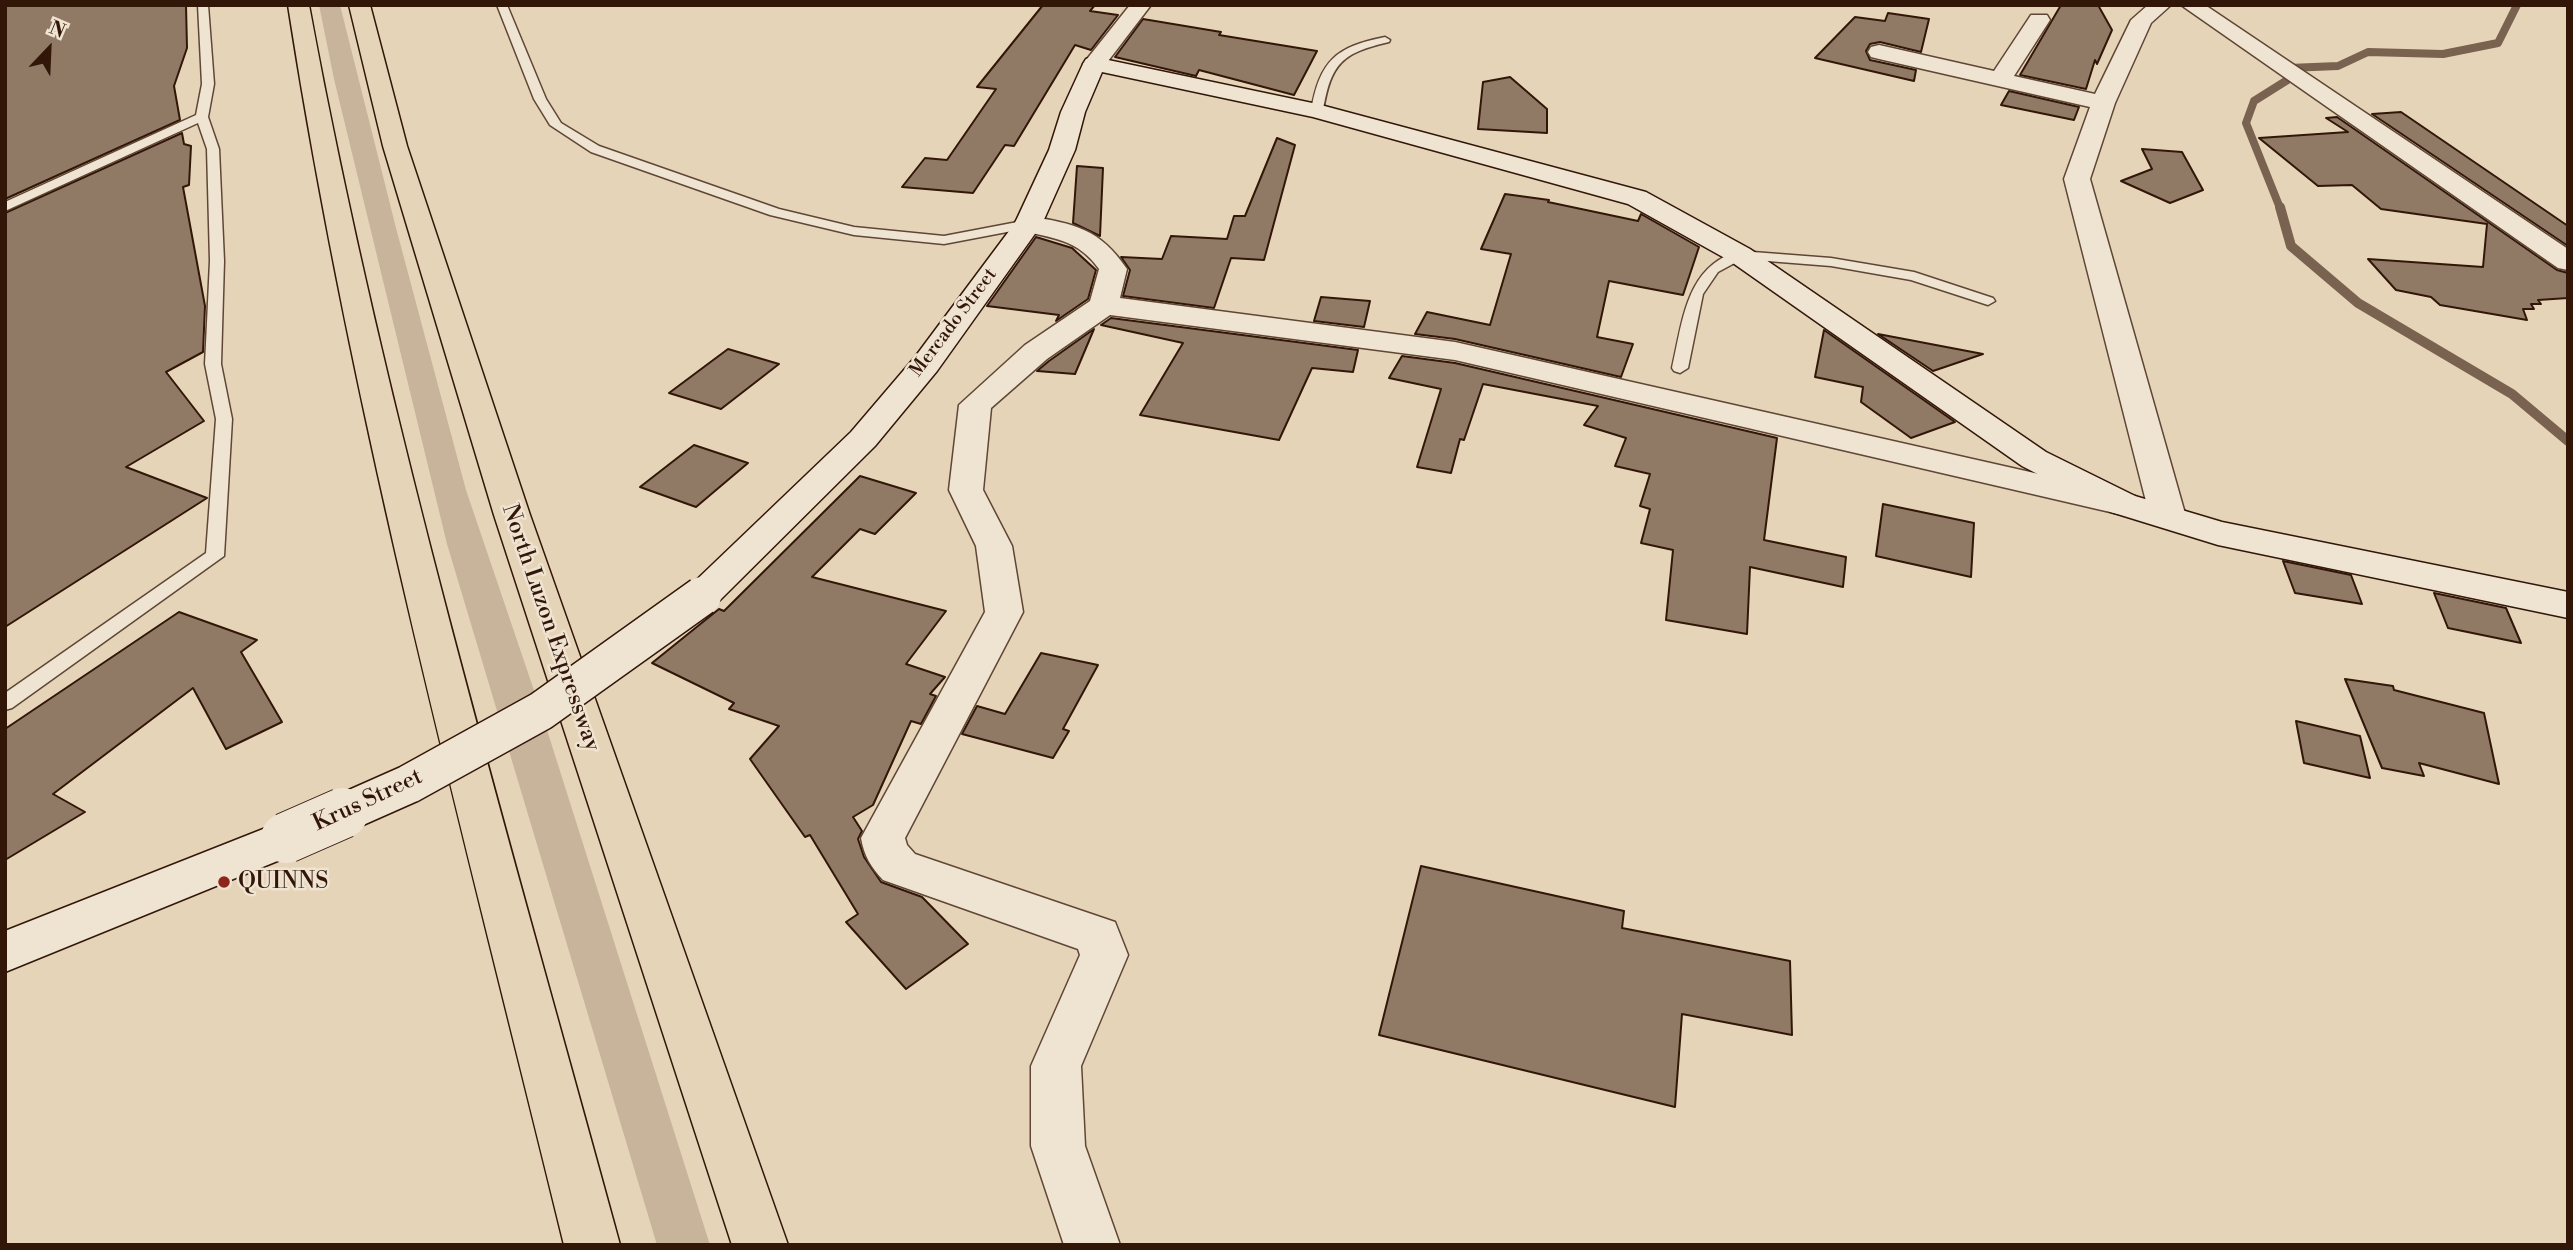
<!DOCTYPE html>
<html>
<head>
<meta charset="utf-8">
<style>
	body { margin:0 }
	#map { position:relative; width:2573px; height:1250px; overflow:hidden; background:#e6d4b9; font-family:"Libre Bodoni",serif }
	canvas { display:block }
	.frame { position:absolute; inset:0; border:7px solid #321709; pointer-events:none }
	.north { position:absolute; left:14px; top:14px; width:70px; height:70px; -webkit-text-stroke:5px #efe3d2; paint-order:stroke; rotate:23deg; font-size:19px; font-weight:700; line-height:28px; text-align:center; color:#321709 }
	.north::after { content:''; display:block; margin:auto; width:24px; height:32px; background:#321709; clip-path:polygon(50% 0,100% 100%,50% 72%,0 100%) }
</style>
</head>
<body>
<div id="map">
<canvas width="2573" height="1250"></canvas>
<div class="frame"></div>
<div class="north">N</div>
</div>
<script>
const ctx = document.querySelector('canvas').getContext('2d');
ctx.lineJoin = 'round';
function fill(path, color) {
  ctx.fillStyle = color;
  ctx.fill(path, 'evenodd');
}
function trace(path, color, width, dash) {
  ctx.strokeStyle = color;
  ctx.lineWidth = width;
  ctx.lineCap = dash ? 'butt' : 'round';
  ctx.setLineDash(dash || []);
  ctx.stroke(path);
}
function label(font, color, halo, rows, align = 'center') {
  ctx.font = font + ' "Libre Bodoni",serif';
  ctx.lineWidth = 5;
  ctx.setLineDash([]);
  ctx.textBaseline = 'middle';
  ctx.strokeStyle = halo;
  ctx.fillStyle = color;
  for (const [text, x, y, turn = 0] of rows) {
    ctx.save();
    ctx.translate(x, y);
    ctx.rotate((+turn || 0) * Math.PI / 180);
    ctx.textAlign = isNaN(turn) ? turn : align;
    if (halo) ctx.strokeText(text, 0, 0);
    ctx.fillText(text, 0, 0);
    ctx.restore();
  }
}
const green = new Path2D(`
	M 319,5 L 340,5 L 396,228 L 466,490 L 541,711 L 710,1245 L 657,1245 L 447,544 L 334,79 Z`);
const streamFar1 = new Path2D(`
	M 2280,208 L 2246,123 L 2254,101 L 2289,79 L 2289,68 L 2338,66 L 2368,52 L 2443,54 L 2498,43 L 2517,5`);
const stream = new Path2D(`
	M 2280,207 L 2291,246 L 2358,303 L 2512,394 L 2568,441`);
const building = new Path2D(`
	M 5,5 L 186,5 L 187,48 L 174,86 L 180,120 L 5,199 Z
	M 1043,5 L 1095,5 L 1090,11 L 1118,15 L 1091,50 L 1075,45 L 1014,146 L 1005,145 L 973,193 L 902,187 L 925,158 L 947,160 L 996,89 L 977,87 Z
	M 2061,5 L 2098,5 L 2112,30 L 2097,64 L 2095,60 L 2086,89 L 2020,75 Z
	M 1888,13 L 1929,19 L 1921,52 L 1880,42 L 1870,44 L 1866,51 L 1870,60 L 1916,70 L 1914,81 L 1815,58 L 1855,17 L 1885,21 Z
	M 1143,19 L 1221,32 L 1219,35 L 1317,51 L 1294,95 L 1199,70 L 1196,76 L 1115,57 Z
	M 1510,77 L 1547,109 L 1547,133 L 1478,129 L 1483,82 Z
	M 2009,91 L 2079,107 L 2074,120 L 2001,105 Z
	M 2401,112 L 2568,226 L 2568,246 L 2372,114 Z
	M 2337,117 L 2557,270 L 2568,273 L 2568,298 L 2538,300 L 2541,304 L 2531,304 L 2534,309 L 2523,309 L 2527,320 L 2440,305 L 2431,297 L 2396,290 L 2368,259 L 2483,267 L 2487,224 L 2381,209 L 2352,185 L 2318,186 L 2259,138 L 2348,132 L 2326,118 Z
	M 182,133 L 184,144 L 191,146 L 189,185 L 183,187 L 205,306 L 203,352 L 166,372 L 204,421 L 126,467 L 207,498 L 5,627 L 5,213 Z
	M 1277,138 L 1295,145 L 1264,260 L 1231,258 L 1214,308 L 1123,296 L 1130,270 L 1121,257 L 1162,259 L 1171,236 L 1227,239 L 1234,216 L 1245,216 Z
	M 2142,149 L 2182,152 L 2203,190 L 2170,203 L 2121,181 L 2152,169 Z
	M 1077,166 L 1103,168 L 1100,236 L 1073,223 Z
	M 1505,194 L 1549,200 L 1548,202 L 1638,221 L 1641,214 L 1699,247 L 1683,295 L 1609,281 L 1597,337 L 1633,344 L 1621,377 L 1455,339 L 1415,334 L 1427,312 L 1490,325 L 1511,254 L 1481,249 Z
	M 1036,237 L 1072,248 L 1096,270 L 1088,299 L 1056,321 L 1059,315 L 987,306 Z
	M 1321,297 L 1370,301 L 1364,327 L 1314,321 Z
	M 1111,318 L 1358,350 L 1353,372 L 1312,368 L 1279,440 L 1140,415 L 1183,343 L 1101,325 Z
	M 1094,329 L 1075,374 L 1037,371 L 1049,361 Z
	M 1824,330 L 1955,422 L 1911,438 L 1861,402 L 1863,387 L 1815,377 Z
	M 1878,334 L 1983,354 L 1933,371 Z
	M 728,349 L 779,364 L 721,409 L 669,393 Z
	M 1402,356 L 1455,363 L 1777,438 L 1764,540 L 1846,557 L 1843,587 L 1750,567 L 1747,634 L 1666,620 L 1673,550 L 1641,543 L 1650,509 L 1640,506 L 1650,474 L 1615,466 L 1626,438 L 1584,425 L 1598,406 L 1483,384 L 1464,440 L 1460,439 L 1451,473 L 1417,467 L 1441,389 L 1389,378 Z
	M 694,445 L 748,463 L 696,507 L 640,487 Z
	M 860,476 L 916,493 L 875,534 L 860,529 L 812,577 L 946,611 L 906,664 L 945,677 L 930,694 L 936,696 L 921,724 L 911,721 L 873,805 L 853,817 L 862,831 L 858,839 L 864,857 L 881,882 L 922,897 L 968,944 L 906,989 L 846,922 L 858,914 L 810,835 L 805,837 L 750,759 L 779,726 L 729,709 L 734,703 L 652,663 L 719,609 L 724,611 Z
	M 1883,504 L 1974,523 L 1971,577 L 1876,556 Z
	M 2283,561 L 2351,575 L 2362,604 L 2295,593 Z
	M 2434,593 L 2506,608 L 2521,643 L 2448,628 Z
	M 179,612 L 257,640 L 241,652 L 282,722 L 226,749 L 193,688 L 53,794 L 85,812 L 5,860 L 5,729 Z
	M 1041,653 L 1098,665 L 1063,729 L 1069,731 L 1053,758 L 962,734 L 977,706 L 1005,714 Z
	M 2345,679 L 2393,686 L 2394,690 L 2484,713 L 2499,784 L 2419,763 L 2424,776 L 2382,768 Z
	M 2296,721 L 2360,736 L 2370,778 L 2304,763 Z
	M 1421,866 L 1624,911 L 1622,928 L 1790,961 L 1792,1035 L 1682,1014 L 1675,1107 L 1379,1035 Z`);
const service = new Path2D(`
	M 198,5 L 208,5 L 214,84 L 208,117 L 219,149 L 224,261 L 221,364 L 232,419 L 224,556 L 12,708 L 5,710 L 5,693 L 206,553 L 216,419 L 205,364 L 210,261 L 207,149 L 198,123 L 5,211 L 5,202 L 196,115 L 202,84 Z
	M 497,5 L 507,5 L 546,99 L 561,123 L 599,146 L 779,209 L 854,227 L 944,236 L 1028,220 L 1035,224 L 1028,228 L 944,244 L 854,235 L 770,215 L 591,152 L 550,125 L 534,99 Z
	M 1385,37 L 1390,40 L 1389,42 C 1342,53 1331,63 1323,111 L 1313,114 L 1311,111 C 1320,61 1335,47 1385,37 Z
	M 1740,251 L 1831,258 L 1914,272 L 1993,298 L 1995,301 L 1988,305 L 1911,280 L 1831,266 L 1742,259 L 1718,272 L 1703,294 L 1688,368 L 1680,373 L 1674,371 L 1672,368 C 1683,321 1686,265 1740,251 Z`);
const minor = new Path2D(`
	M 2148,5 L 2171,5 L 2151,23 L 2115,103 L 2090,179 L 2186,517 L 2181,525 L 2168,528 L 2155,525 L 2150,517 L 2064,179 L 2090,107 L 1879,59 L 1871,57 L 1868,52 L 1871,47 L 1879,45 L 1994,71 L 2031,15 L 2047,15 L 2050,20 L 2014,76 L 2095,94 L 2131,20 Z
	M 2181,5 L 2205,5 L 2568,249 L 2568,270 L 2558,268 Z
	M 1028,216 C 1075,224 1099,228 1127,269 L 1120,298 L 1455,342 L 2123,493 L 2135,496 L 2141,504 L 2135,512 L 2123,515 L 1455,360 L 1110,315 L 1047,359 L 991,408 L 983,490 L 1012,546 L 1023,612 L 905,838 L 907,845 L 915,854 L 1115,922 L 1128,955 L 1081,1066 L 1085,1146 L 1120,1245 L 1064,1245 L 1031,1146 L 1031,1066 L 1080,955 L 1078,949 L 883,880 C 871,867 864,856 861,838 L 985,612 L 976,546 L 949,490 L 959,405 L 1025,345 L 1090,301 L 1099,269 C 1078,239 1052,238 1018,230 L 1014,224 L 1018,218 Z`);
const tertiary = new Path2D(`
	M 1130,5 L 1151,5 L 1102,69 L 1086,69 L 1083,64 Z`);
const secondary = new Path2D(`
	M 1094,57 L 1317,104 L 1646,192 L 1750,249 L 2046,452 L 2135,496 L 2222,522 L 2568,592 L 2568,618 L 2218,545 L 2111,512 L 2022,466 L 1730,261 L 1628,204 L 1313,117 L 1102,72 L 1085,112 L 1075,150 L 1042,224 L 937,371 L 875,446 L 715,605 L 702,609 L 689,605 L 683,596 L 689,587 L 851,432 L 915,357 L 1015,223 L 1049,150 L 1061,112 L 1083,64 L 1086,59 Z
	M 286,820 L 302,825 L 308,838 L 302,851 L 5,972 L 5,931 Z`);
const motorway = new Path2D(`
	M 288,5 L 309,5 C 386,424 508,834 620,1245 L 564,1245 C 464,834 353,424 288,5 Z
	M 349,5 L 370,5 L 407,146 L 530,515 L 788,1245 L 732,1245 L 494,515 L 383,146 Z`);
const secondaryBridgeFar1 = new Path2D(`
	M 339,815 L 409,784 L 541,711 L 702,596`);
const secondaryBridge = new Path2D(`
	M 286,838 L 343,813`);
const markers = [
	[224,882,7,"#8f2418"]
];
const farStreetnames = [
	["Mercado Street",954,323,-53]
];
const streetNames = [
	["North Luzon Expressway",550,628,71],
	["Krus Street",368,801,-25]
];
const poiNames = [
	["QUINNS",238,882]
];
fill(green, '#c7b49b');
trace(streamFar1, '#79624f', 8);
trace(stream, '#79624f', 10);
fill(building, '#907965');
trace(building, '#321709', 2);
trace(service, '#5f4635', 3);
trace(minor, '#5f4635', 3);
trace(tertiary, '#5f4635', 3);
trace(secondary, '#321709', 3);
trace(motorway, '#321709', 3);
fill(service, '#efe3d2');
fill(minor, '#efe3d2');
fill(tertiary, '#efe3d2');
fill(secondary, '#efe3d2');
fill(motorway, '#e6d4b9');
trace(secondaryBridgeFar1, '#321709', 41, []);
trace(secondaryBridge, '#321709', 52, []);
trace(secondaryBridgeFar1, '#efe3d2', 38);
trace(secondaryBridge, '#efe3d2', 50);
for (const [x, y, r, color] of markers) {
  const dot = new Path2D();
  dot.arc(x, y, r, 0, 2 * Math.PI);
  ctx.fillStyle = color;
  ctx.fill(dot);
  trace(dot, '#efe3d2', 2.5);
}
label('19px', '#321709', '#efe3d2', farStreetnames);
label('23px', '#321709', '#efe3d2', streetNames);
label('23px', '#321709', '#efe3d2', poiNames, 'left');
</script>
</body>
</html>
